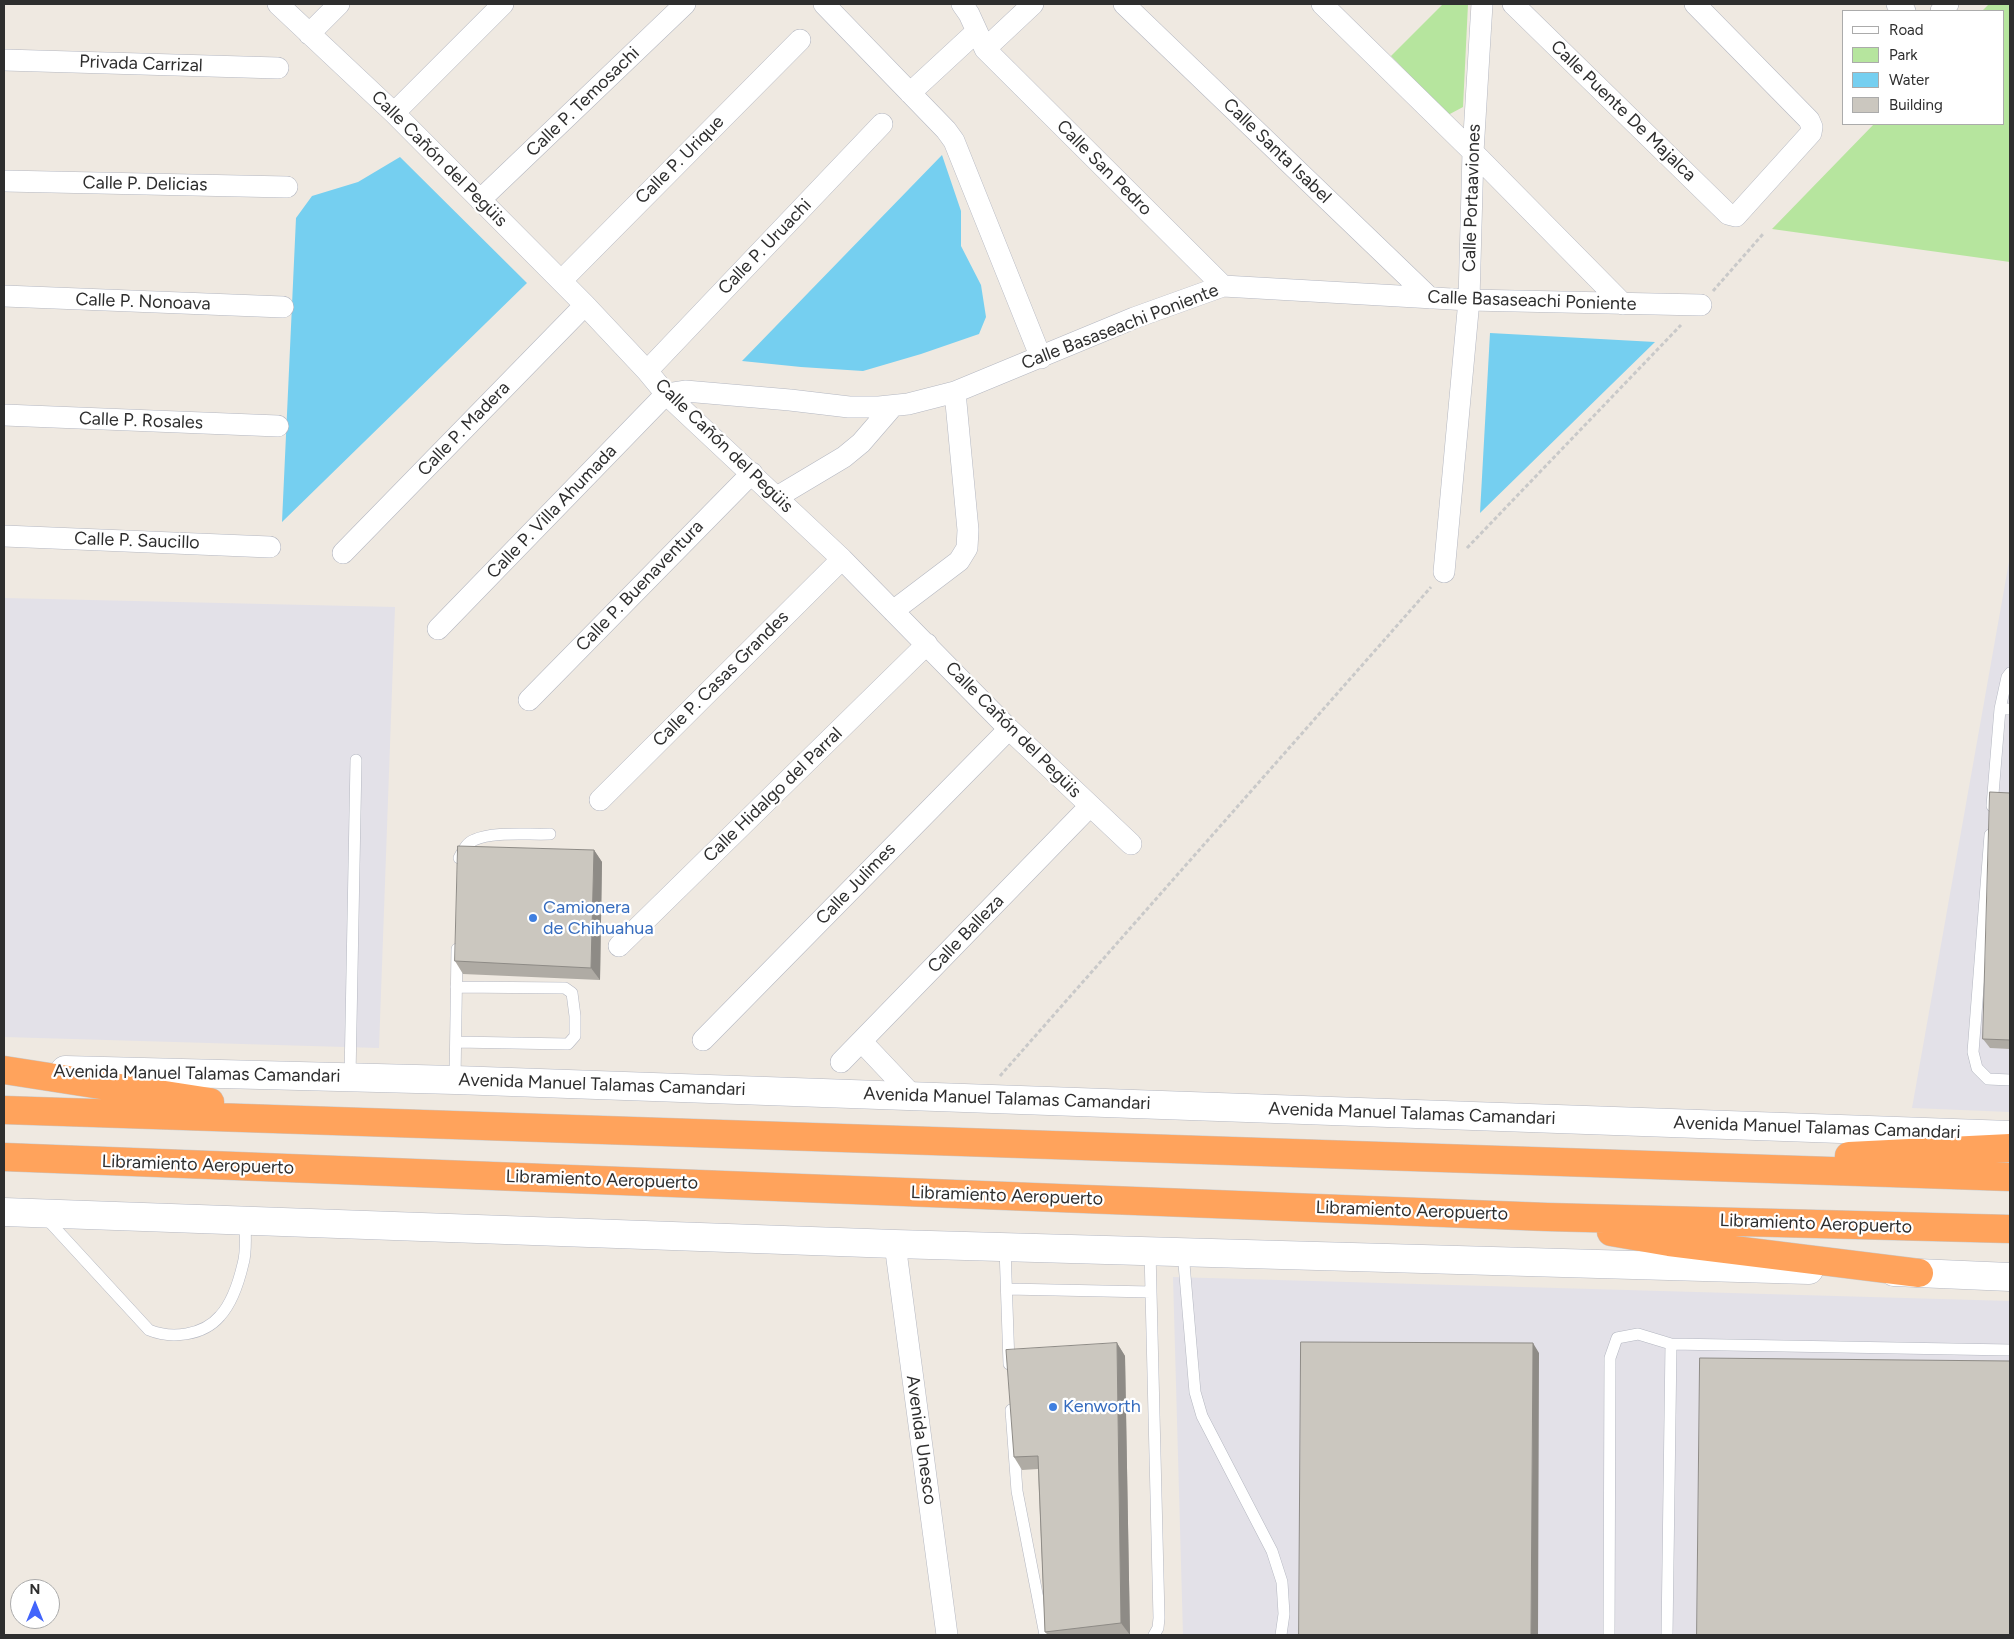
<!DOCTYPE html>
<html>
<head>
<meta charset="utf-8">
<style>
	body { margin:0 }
	#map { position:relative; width:2014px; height:1639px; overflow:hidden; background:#efe9e1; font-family:Figtree,sans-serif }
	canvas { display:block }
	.frame { position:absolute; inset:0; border:5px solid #2e2e2e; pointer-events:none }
	.legend { position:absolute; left:1842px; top:10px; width:162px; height:115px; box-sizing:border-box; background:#fff; border:1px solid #ababab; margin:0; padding:6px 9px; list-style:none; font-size:15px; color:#2e2e2e }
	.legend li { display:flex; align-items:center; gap:10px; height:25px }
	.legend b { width:25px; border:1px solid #ababab }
	.north { position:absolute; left:10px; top:1579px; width:50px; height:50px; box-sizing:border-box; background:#fff; border:1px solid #ababab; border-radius:50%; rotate:0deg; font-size:14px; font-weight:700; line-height:20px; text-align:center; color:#2e2e2e }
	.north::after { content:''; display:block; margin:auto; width:18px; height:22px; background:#4264fb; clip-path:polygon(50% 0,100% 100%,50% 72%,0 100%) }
</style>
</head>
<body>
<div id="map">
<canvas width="2014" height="1639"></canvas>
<div class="frame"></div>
<ul class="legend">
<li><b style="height:6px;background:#fff"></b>Road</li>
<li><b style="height:14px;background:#b6e59e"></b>Park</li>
<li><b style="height:14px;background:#75cff0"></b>Water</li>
<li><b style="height:14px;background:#cbc7bf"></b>Building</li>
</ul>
<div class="north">N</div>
</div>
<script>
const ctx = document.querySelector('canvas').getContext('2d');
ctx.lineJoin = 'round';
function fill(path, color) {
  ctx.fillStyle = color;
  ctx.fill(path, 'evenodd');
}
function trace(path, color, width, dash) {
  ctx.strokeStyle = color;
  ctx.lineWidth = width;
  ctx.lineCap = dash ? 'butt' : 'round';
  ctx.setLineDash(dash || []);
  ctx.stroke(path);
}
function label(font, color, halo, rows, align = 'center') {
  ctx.font = font + ' Figtree,sans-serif';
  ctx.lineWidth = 4.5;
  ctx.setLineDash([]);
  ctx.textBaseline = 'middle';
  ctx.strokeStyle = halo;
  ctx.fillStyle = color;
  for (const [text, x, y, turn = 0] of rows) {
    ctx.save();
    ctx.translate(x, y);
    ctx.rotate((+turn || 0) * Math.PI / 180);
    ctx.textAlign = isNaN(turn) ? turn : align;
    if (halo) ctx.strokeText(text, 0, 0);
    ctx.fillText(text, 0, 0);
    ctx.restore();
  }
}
const industrial = new Path2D(`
	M 2010,556 L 2010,1112 L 1912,1108 Z
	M 4,598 L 395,607 L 379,1048 L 4,1037 Z
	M 1173,1277 L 2010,1301 L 2010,1635 L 1183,1635 Z`);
const green = new Path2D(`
	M 1443,4 L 1468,4 L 1463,107 L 1448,115 L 1391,56 Z
	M 1989,4 L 2010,4 L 2010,262 L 1772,229 L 1874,124 L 2003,124 L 2003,11 L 1982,11 Z`);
const water = new Path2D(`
	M 942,155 L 961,211 L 961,246 L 981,285 L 986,317 L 979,334 L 921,354 L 863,371 L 801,367 L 742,361 Z
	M 400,157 L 527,283 L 282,522 L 296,218 L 312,196 L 358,182 Z
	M 1490,333 L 1655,342 L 1480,513 Z`);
const path = new Path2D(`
	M 1713,291 L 1763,234
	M 1467,548 L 1681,325
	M 1000,1076 L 1431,587`);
const lane = new Path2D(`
	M 2000,709 L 2007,677 L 2010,673
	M 1992,806 L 2000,709 L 2010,709
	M 1990,835 L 1973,1052 L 1977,1068 L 1988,1079 L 2010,1080
	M 459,858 C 463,851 466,843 474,840 C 493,831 529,835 550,834
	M 456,987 L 565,988 L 572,993 L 575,1016 L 575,1036 L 568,1044 L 456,1042
	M 350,1077 L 356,760
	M 455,1080 L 457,949
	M 45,1217 L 149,1330 C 171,1339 203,1336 220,1316 C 232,1303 239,1281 243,1264 C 247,1251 245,1235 245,1221
	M 1005,1248 L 1009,1364
	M 1150,1251 L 1159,1618 L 1158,1628 L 1154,1635
	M 1183,1252 L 1195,1392 L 1202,1416 L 1272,1551 L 1282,1582 L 1284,1614 L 1281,1635
	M 1007,1289 L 1151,1292
	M 1011,1410 L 1017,1491 L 1045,1635
	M 1609,1635 L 1610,1358 L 1617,1338 L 1638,1334 L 1671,1344 L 2010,1350
	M 1667,1635 L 1671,1344`);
const street = new Path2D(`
	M 278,4 L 394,113 L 585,305 L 647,371 L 666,394 L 842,559 L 1009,729 L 1131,844
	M 824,4 L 946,130 L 954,141 L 1041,358
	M 962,4 L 969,14 L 985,49 L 1223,286
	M 1124,4 L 1430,298
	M 1322,4 L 1473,152 L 1623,304
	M 1513,4 L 1728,214 L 1736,216 L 1811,133 L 1812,127 L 1809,120 L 1695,4
	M 1897,4 L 1905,11
	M 1941,11 L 1948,4
	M 309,34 L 339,4
	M 985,49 L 1033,4
	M 4,60 L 278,68
	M 910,93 L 976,32
	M 394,113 L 503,4
	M 4,181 L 287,187
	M 480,200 L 685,4
	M 561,281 L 800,40
	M 4,296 L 283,307
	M 647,371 L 882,124
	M 4,415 L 278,426
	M 777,497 L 844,457 L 861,443 L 893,406
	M 4,536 L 270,547
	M 343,553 L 585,305
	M 1444,572 L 1469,300 L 1473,152 L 1482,4
	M 893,611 L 959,561 L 967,548 L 968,530 L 955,392
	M 438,629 L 666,394 L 685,391 L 790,400 L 849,407 L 879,407 L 908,404 L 955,392 L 1134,318 L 1223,286 L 1469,300 L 1701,305
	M 529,700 L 752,473
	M 600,800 L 842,559
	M 619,946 L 927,644
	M 703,1040 L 1009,729
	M 862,1042 L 913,1096
	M 841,1062 L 1090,806
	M 895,1244 L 947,1635`);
const secondary = new Path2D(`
	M 65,1070 L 455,1080 L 2010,1135
	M 4,1212 L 895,1244 L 1809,1270
	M 1894,1272 L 2010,1277`);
const highway = new Path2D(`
	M 4,1070 L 210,1102
	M 4,1110 L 2010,1177
	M 1849,1156 L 2010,1148
	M 4,1157 L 1547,1217 L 2010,1229
	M 1611,1232 L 1669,1242 L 1919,1273`);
const wall = new Path2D(`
	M 2010,793 L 2010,1049 L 1990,1048 L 1983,1039 Z
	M 594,850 L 602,862 L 600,980 L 463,974 L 455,961 Z
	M 1117,1343 L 1125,1356 L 1130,1635 L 1048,1635 L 1045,1632 L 1038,1469 L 1022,1470 L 1014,1457 Z`);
const shadedWall = new Path2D(`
	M 594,850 L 602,862 L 600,980 L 591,968 Z
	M 1117,1343 L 1125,1356 L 1130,1635 L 1121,1623 Z
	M 1533,1343 L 1539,1353 L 1538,1635 L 1531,1635 Z`);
const building = new Path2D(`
	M 1990,792 L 2010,793 L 2010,1040 L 1983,1039 Z
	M 458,846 L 594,850 L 591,968 L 455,961 Z
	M 1301,1342 L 1533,1343 L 1531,1635 L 1299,1635 Z
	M 1117,1343 L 1121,1623 L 1045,1632 L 1038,1456 L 1014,1457 L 1006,1350 Z
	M 1700,1358 L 2010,1361 L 2010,1635 L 1697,1635 Z`);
const markers = [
	[533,918,5,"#3f7fe0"],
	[1053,1407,5,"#3f7fe0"]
];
const streetNames = [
	["Privada Carrizal",141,64,2],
	["Calle P. Temosachi",583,102,-44],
	["Calle Puente De Majalca",1623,111,44],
	["Calle Santa Isabel",1277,151,44],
	["Calle Cañón del Pegüis",439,159,45],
	["Calle P. Urique",680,160,-45],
	["Calle San Pedro",1104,168,45],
	["Calle P. Delicias",145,184,1],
	["Calle Portaaviones",1472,198,-88],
	["Calle P. Uruachi",765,247,-46],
	["Calle Basaseachi Poniente",1532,301,2],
	["Calle P. Nonoava",143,302,2],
	["Calle Basaseachi Poniente",1120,327,-21],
	["Calle P. Rosales",141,421,2],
	["Calle P. Madera",464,429,-46],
	["Calle Cañón del Pegüis",724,446,44],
	["Calle P. Villa Ahumada",552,512,-46],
	["Calle P. Saucillo",137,541,2],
	["Calle P. Buenaventura",640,586,-46],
	["Calle P. Casas Grandes",721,679,-45],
	["Calle Cañón del Pegüis",1013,730,45],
	["Calle Hidalgo del Parral",773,795,-44],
	["Calle Julimes",856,884,-46],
	["Calle Balleza",966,934,-46],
	["Avenida Manuel Talamas Camandari",197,1074,1],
	["Avenida Manuel Talamas Camandari",602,1085,2],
	["Avenida Manuel Talamas Camandari",1007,1099,2],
	["Avenida Manuel Talamas Camandari",1412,1114,2],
	["Avenida Manuel Talamas Camandari",1817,1128,2],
	["Libramiento Aeropuerto",198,1165,2],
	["Libramiento Aeropuerto",602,1180,2],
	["Libramiento Aeropuerto",1007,1196,2],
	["Libramiento Aeropuerto",1412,1211,2],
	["Libramiento Aeropuerto",1816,1224,2],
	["Avenida Unesco",921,1440,82]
];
const shopNames = [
	["Camionera",543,908],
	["de Chihuahua",543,929],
	["Kenworth",1063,1407]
];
fill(industrial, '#e3e1e8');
fill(green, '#b6e59e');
fill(water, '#75cff0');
trace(lane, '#b4b7c1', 12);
trace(street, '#b4b7c1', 22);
trace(secondary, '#b4b7c1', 29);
trace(highway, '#c9c9c9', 29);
trace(path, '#c9c9c9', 3, [4, 2.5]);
trace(lane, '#fff', 11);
trace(street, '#fff', 21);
trace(secondary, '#fff', 28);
trace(highway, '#ffa35c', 28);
fill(wall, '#afaba4');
fill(shadedWall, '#8e8b86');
fill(building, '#cbc7bf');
trace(building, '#8e8b86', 1);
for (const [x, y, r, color] of markers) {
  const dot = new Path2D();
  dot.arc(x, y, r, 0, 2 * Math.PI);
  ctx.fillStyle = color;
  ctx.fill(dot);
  trace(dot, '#fff', 2);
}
label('18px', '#2e2e2e', '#fff', streetNames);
label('18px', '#366cbe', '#fff', shopNames, 'left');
</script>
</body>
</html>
